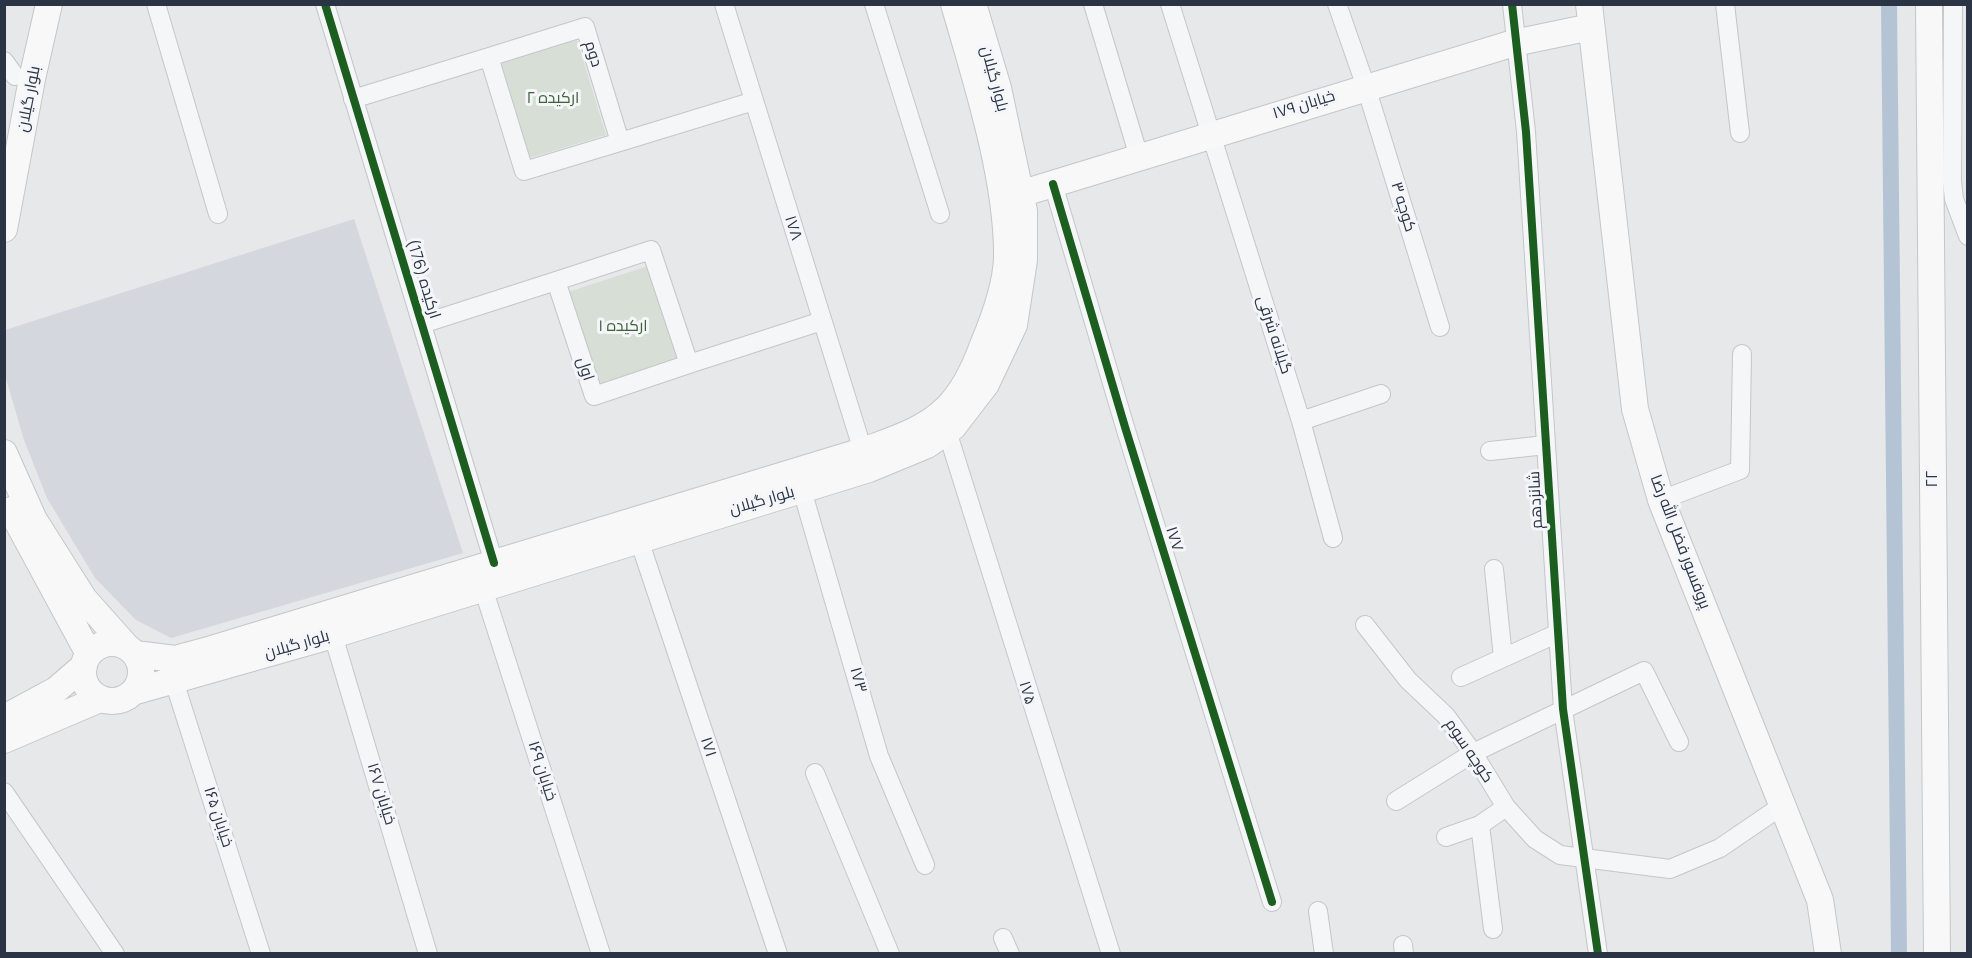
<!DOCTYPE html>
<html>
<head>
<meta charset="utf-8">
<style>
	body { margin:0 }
	#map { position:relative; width:1972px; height:958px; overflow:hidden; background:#e6e8ea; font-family:Manrope,sans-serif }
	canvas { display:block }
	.frame { position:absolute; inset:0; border:6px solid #2b3445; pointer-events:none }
</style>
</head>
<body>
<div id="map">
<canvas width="1972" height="958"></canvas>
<div class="frame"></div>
</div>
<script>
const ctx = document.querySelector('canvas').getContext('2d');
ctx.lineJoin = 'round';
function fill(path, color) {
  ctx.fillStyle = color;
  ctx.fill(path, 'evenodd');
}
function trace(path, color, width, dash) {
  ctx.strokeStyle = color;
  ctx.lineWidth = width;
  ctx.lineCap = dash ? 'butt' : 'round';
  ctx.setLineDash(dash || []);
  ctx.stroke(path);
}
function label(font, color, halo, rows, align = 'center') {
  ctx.font = font + ' Manrope,Cairo,sans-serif';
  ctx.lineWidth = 6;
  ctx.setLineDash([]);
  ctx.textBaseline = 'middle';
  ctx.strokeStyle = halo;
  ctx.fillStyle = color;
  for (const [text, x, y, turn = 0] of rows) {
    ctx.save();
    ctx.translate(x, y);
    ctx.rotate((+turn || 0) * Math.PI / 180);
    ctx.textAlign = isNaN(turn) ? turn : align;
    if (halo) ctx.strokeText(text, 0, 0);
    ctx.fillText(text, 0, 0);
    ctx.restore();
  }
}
const built = new Path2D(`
	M 354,219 L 463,553 L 171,638 L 136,620 L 95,578 L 47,498 L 24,440 L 5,375 L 5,330 Z`);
const green = new Path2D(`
	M 577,40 L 606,135 L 530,158 L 501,63 Z
	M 648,266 L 679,362 L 599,388 L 568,292 Z`);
const canal = new Path2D(`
	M 1889,4 L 1899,954`);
const street = new Path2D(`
	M 156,4 L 218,214
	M 325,4 L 494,563
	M 724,4 L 863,451
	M 874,4 L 940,214
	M 1093,4 L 1139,157
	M 1170,4 L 1301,421 L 1333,538
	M 1337,4 L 1366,87 L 1440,327
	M 1512,4 L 1526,132 L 1563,709 L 1598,954
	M 1725,4 L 1740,133
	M 1953,4 L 1952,181 L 1954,199 L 1968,236
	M 585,27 L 620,142 L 524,171 L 489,57 Z
	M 4,61 L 15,76
	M 353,99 L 489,57
	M 620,142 L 754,101
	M 1053,184 L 1125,427 L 1272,902
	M 651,250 L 689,364 L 594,396 L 556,281 Z
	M 422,324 L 556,281
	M 689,364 L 822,321
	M 1301,421 L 1381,394
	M 947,431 L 1111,954
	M 1490,451 L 1546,445
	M 802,490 L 879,756 L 925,865
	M 1661,500 L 1740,470 L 1742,354
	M 639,540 L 778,954
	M 1494,569 L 1503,658
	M 483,588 L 601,954
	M 1365,625 L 1408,680 L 1446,716 L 1473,753 L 1506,807 L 1535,839 L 1560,855 L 1670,869 L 1720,848 L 1783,805
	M 333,635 L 428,954
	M 1461,677 L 1556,634
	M 174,681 L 261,954
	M 815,773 L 890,954
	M 4,792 L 115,954
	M 1396,801 L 1473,753 L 1644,671 L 1679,742
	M 1480,825 L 1493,929
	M 1446,837 L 1480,825 L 1506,807
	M 1318,911 L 1324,954
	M 1003,938 L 1010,954
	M 1403,945 L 1404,954`);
const secondary = new Path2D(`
	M 1589,4 L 1635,409 L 1661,500 L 1820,900 L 1828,954
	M 1929,4 L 1937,954
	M 1020,194 L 1514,43 L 1591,27
	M 4,229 L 32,79 L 49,4
	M 4,453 L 34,520 L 84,599 L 125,645
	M 11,510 L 89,654
	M83 672a29 29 0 1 1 58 0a29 29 0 1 1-58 0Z
	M 135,654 L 175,659 L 212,649 L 863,451 C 892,440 924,431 947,408 C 964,391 975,367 983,345 C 994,319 1006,287 1007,258 C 1008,179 976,80 954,4
	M 136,691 L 333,635 L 869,469 L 927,445 L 953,427 L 986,384 L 1014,325 L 1024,260 L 1024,211 L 998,88 L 973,4
	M 4,718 L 56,690 L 84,666
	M 4,740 L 100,699`);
const cycleway = new Path2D(`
	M 325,4 L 494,563
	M 1512,4 L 1526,132 L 1563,709 L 1598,954
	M 1053,184 L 1125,427 L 1272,902`);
const streetNames = [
	["دوم",593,54,73],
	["بلوار گیلان",994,79,75],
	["بلوار گیلان",29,99,-79],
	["خیابان ۱۷۹",1304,105,-17],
	["کوچه ۳",1403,207,73],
	["۱۷۸",793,228,73],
	["ارکیده (176)",423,279,73],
	["گیلانه شرقی",1274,335,72],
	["اول",585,369,72],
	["۲۲",1933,479,-90],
	["شانزدهم",1536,500,-93],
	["بلوار گیلان",762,501,-16],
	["۱۷۷",1174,539,72],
	["پروفسور فضل الله رضا",1680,542,69],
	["بلوار گیلان",297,645,-16],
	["۱۷۳",858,680,75],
	["۱۷۵",1027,693,73],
	["۱۷۱",708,747,72],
	["کوچه سوم",1469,751,56],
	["خیابان ۱۶۹",542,771,72],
	["خیابان ۱۶۷",381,794,73],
	["خیابان ۱۶۵",218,817,72]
];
const parkNames = [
	["ارکیده ۲",553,99],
	["ارکیده ۱",623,327]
];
fill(built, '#d4d7dd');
fill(green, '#d6ded6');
trace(canal, '#b4c4d5', 16);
trace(street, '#c4c6c8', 20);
trace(secondary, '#c4c6c8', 28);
trace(street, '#f5f6f7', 18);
trace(secondary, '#f8f8f8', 26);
trace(cycleway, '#1b5e20', 8);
label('16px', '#2b3445', '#f4f6f9', streetNames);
label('16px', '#3f6138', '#f4f6f9', parkNames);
</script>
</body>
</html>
